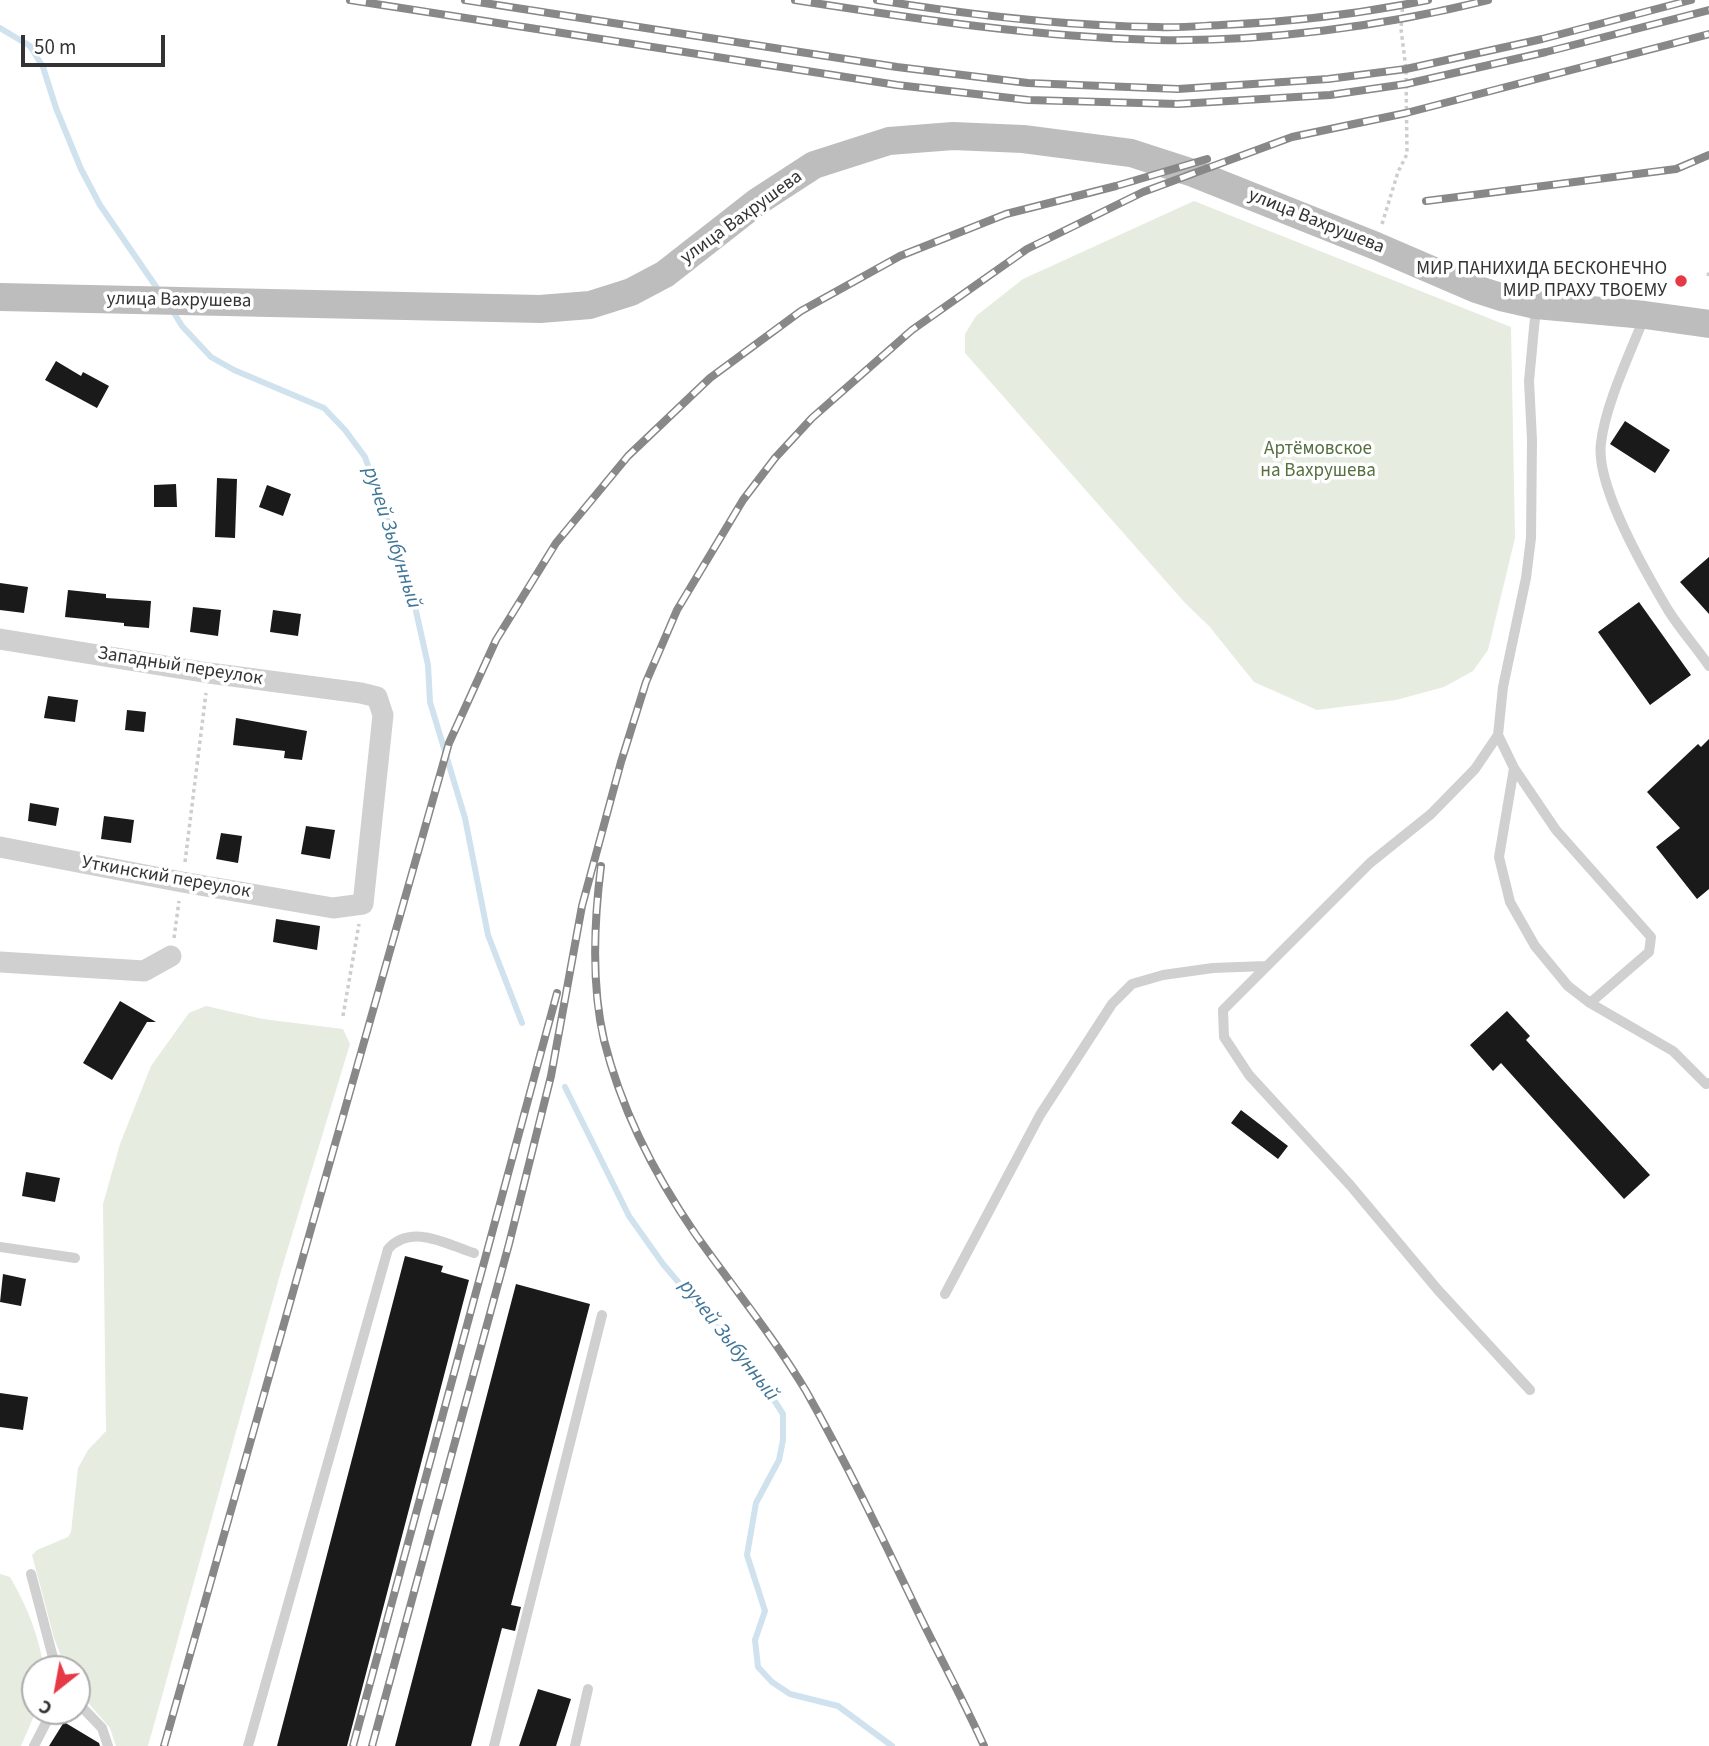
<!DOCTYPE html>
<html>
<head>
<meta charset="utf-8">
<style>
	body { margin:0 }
	#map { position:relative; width:1709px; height:1746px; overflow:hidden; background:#fff; font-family:"Source Sans 3",sans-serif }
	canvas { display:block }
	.north { position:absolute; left:21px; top:1655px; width:70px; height:70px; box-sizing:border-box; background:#fff; border:2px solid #adadad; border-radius:50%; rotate:211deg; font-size:19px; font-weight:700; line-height:28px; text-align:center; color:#333 }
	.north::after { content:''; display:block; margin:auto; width:24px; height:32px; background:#e63946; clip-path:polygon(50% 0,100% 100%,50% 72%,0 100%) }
	.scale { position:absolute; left:21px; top:35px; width:144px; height:32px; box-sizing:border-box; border:4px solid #333; border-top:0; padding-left:9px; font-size:21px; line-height:24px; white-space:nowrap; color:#333; -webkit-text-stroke:5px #fff; paint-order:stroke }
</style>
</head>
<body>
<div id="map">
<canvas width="1709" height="1746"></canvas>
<div class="north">С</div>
<div class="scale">50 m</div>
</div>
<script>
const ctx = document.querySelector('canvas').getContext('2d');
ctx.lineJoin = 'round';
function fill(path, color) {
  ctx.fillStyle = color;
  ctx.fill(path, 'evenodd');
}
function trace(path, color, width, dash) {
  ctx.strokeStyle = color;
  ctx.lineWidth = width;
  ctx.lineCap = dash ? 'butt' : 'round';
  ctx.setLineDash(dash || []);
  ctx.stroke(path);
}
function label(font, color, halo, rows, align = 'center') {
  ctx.font = font + ' "Source Sans 3",sans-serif';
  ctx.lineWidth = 7;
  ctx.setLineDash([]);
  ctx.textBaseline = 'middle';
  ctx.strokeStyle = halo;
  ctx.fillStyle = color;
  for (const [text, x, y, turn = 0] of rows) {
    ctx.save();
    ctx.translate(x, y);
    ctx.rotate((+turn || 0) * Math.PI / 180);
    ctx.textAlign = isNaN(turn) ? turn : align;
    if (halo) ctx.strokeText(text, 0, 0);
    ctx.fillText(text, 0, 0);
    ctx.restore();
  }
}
const green = new Path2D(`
	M 1194,201 L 1511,327 L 1515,538 L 1488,650 L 1473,671 L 1444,687 L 1396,700 L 1317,710 L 1254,682 L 1209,626 L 1185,603 L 965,353 L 965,334 L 976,316 L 1023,279 Z
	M 206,1006 L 263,1019 L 343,1029 L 350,1044 L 281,1271 L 148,1746 L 116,1746 L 110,1728 L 77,1690 L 77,1669 L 66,1669 L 54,1638 L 32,1555 L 37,1550 L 68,1537 L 71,1532 L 78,1468 L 88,1450 L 106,1431 L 103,1204 L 120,1144 L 151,1066 L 189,1013 Z
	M 0,1574 L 10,1577 C 27,1606 39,1636 44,1669 L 35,1669 L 36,1711 L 21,1746 L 0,1746 Z`);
const stream = new Path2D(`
	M 0,28 L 30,46 L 43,67 L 56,108 L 81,169 L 100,205 L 159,291
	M 171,308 L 182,326 L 211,357 L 234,370 L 324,408 L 345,430 L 365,457 L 410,584 L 428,665 L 430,702 L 465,818 L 488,935 L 522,1023
	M 565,1087 L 629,1216 L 663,1264 L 761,1380 L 783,1414 L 783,1440 L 779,1460 L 756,1503 L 747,1555 L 765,1611 L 755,1640 L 758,1667 L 772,1682 L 790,1694 L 838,1706 L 892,1746`);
const building = new Path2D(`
	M 56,361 L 81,376 L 83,372 L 109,386 L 97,408 L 45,380 Z
	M 1625,421 L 1670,450 L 1655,473 L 1610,444 Z
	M 217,478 L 237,479 L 235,538 L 215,537 Z
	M 176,484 L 177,507 L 154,507 L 154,485 Z
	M 267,485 L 291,494 L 283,516 L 259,507 Z
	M 1709,557 L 1709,614 L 1680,582 Z
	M 0,583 L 28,587 L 24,613 L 0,610 Z
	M 68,590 L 106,594 L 106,598 L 151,601 L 149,628 L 124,626 L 124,623 L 65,617 Z
	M 1639,602 L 1691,675 L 1650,705 L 1598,632 Z
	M 193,607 L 221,610 L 218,636 L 190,632 Z
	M 273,610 L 301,614 L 298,636 L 270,632 Z
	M 48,696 L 78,700 L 75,722 L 44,718 Z
	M 127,710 L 146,712 L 144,732 L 125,730 Z
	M 236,718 L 307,731 L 302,760 L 284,758 L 285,751 L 233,745 Z
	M 1709,739 L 1709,889 L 1697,899 L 1656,847 L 1680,828 L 1647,792 L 1698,744 L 1701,747 Z
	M 30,803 L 59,808 L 56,826 L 28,821 Z
	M 104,816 L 134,820 L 131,843 L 101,839 Z
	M 306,826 L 335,830 L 330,859 L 301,854 Z
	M 221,833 L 242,836 L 238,863 L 216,859 Z
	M 276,919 L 320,926 L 317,950 L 273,942 Z
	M 120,1001 L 156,1022 L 147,1022 L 112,1080 L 83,1063 Z
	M 1507,1011 L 1530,1036 L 1526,1040 L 1650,1175 L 1624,1199 L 1501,1063 L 1493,1071 L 1470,1045 Z
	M 1241,1110 L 1288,1146 L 1278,1159 L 1231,1123 Z
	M 26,1172 L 60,1178 L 55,1202 L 22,1196 Z
	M 405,1256 L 443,1266 L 441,1272 L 469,1280 L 347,1746 L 277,1746 Z
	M 3,1274 L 26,1279 L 21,1306 L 0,1302 Z
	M 516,1284 L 590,1304 L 511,1605 L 521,1607 L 515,1631 L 502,1628 L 471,1746 L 395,1746 Z
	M 0,1393 L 28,1397 L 23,1430 L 0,1427 Z
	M 538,1689 L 571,1699 L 556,1746 L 519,1746 Z
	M 64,1722 L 99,1743 L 100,1746 L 49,1746 Z`);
const path = new Path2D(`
	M 1382,224 L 1398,172 L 1407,154 L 1406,69 L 1401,29 L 1403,0
	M 1708,276 L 1709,272
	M 185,862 L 206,693
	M 174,938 L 179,901
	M 343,1016 L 359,924`);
const lane = new Path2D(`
	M 1536,307 L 1529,381 L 1532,440 L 1531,538 L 1526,578 L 1503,687 L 1498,735 L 1514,768 L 1499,857 L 1510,902 L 1535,946 L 1568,986 L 1590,1003 L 1673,1051 L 1706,1084 L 1709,1083
	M 1644,318 C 1630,353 1605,406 1601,443 C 1595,486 1646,573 1668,610 C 1680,629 1696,647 1709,666
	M 1498,735 L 1475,769 L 1431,814 L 1370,863 L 1223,1010 L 1224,1037 L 1249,1075 L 1350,1185 L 1438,1290 L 1530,1390
	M 1514,768 L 1556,830 L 1651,937 L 1649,952 L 1590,1003
	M 0,1247 L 75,1258
	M 945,1294 L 1040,1115 L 1112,1004 L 1132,984 L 1163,975 L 1213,968 L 1266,966
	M 31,1574 L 56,1669
	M 77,1702 L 102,1728 L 108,1746
	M 34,1746 L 52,1711
	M 248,1746 L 388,1249 C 411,1223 446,1244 474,1253
	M 494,1746 L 602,1315
	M 575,1746 L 588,1689`);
const street = new Path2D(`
	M 0,639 L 209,673 L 361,693 L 377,697 L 383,715 L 363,904 L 333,908 L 182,882 L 0,847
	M 0,962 L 144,971 L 171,956`);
const secondary = new Path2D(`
	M 0,297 L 540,309 L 590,305 L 631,292 L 665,274 L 757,202 L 814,165 L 889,141 L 953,136 L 1023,139 L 1131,153 L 1193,173 L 1376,246 L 1476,289 L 1501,297 L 1536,305 L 1645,315 L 1709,324`);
const rail = new Path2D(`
	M 350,0 L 897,85 L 1028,100 L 1178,104 L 1330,95 L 1406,84 L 1546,52 L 1709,10
	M 465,0 L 897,67 L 1028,83 L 1178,89 L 1328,79 L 1406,69 L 1542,39 L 1691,0
	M 795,0 C 916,19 1036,37 1158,40 C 1265,42 1384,26 1488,0
	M 877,0 C 970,15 1063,26 1158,27 C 1179,28 1200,26 1221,25 C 1291,22 1359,14 1428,0
	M 1426,201 L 1676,169 L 1709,155
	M 601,866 C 594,922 591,984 604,1040 C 621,1109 656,1177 696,1235 C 733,1287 773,1336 806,1391 C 846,1462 881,1535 916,1608 C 938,1654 963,1699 984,1746
	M 164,1746 L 449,743 L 496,640 L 556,543 L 628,456 L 710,378 L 801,311 L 900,256 L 1006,214 L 1116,186 L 1207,159
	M 353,1746 L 557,993
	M 372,1746 L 509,1244 L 551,1076 L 582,906 L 621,762 L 646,682 L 677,610 L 743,500 L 775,458 L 812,418 L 912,330 L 1027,249 L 1143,192 L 1292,137 L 1406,113 L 1709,34`);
const markers = [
	[1681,281,7,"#e63946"]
];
const streetNames = [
	["улица Вахрушева",742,218,-36],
	["улица Вахрушева",1316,222,22],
	["улица Вахрушева",179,301,1],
	["Западный переулок",180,667,9],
	["Уткинский переулок",166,878,10]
];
const poiNames = [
	["МИР ПАНИХИДА БЕСКОНЕЧНО",1667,270],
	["МИР ПРАХУ ТВОЕМУ",1667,292]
];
const parkNames = [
	["Артёмовское",1318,450],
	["на Вахрушева",1318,472]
];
const waterNames = [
	["ручей Зыбунный",391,538,72],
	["ручей Зыбунный",728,1341,52]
];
fill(green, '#e6ecdf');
trace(stream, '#cfe2ee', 6);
fill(building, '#1a1a1a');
trace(path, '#cdcdcd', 3.5, [3.5, 3.5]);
trace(lane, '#d0d0d0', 10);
trace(street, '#d0d0d0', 21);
trace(secondary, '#bdbdbd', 28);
trace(rail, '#888', 8);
trace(rail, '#fff', 5, [16]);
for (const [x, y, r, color] of markers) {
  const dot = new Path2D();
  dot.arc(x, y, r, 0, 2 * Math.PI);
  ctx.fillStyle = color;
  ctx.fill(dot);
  trace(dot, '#fff', 2.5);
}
label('19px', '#333', '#fff', streetNames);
label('19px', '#333', '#fff', poiNames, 'right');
label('19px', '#56703f', '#fff', parkNames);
label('italic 21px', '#3f7597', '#fff', waterNames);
</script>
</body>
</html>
